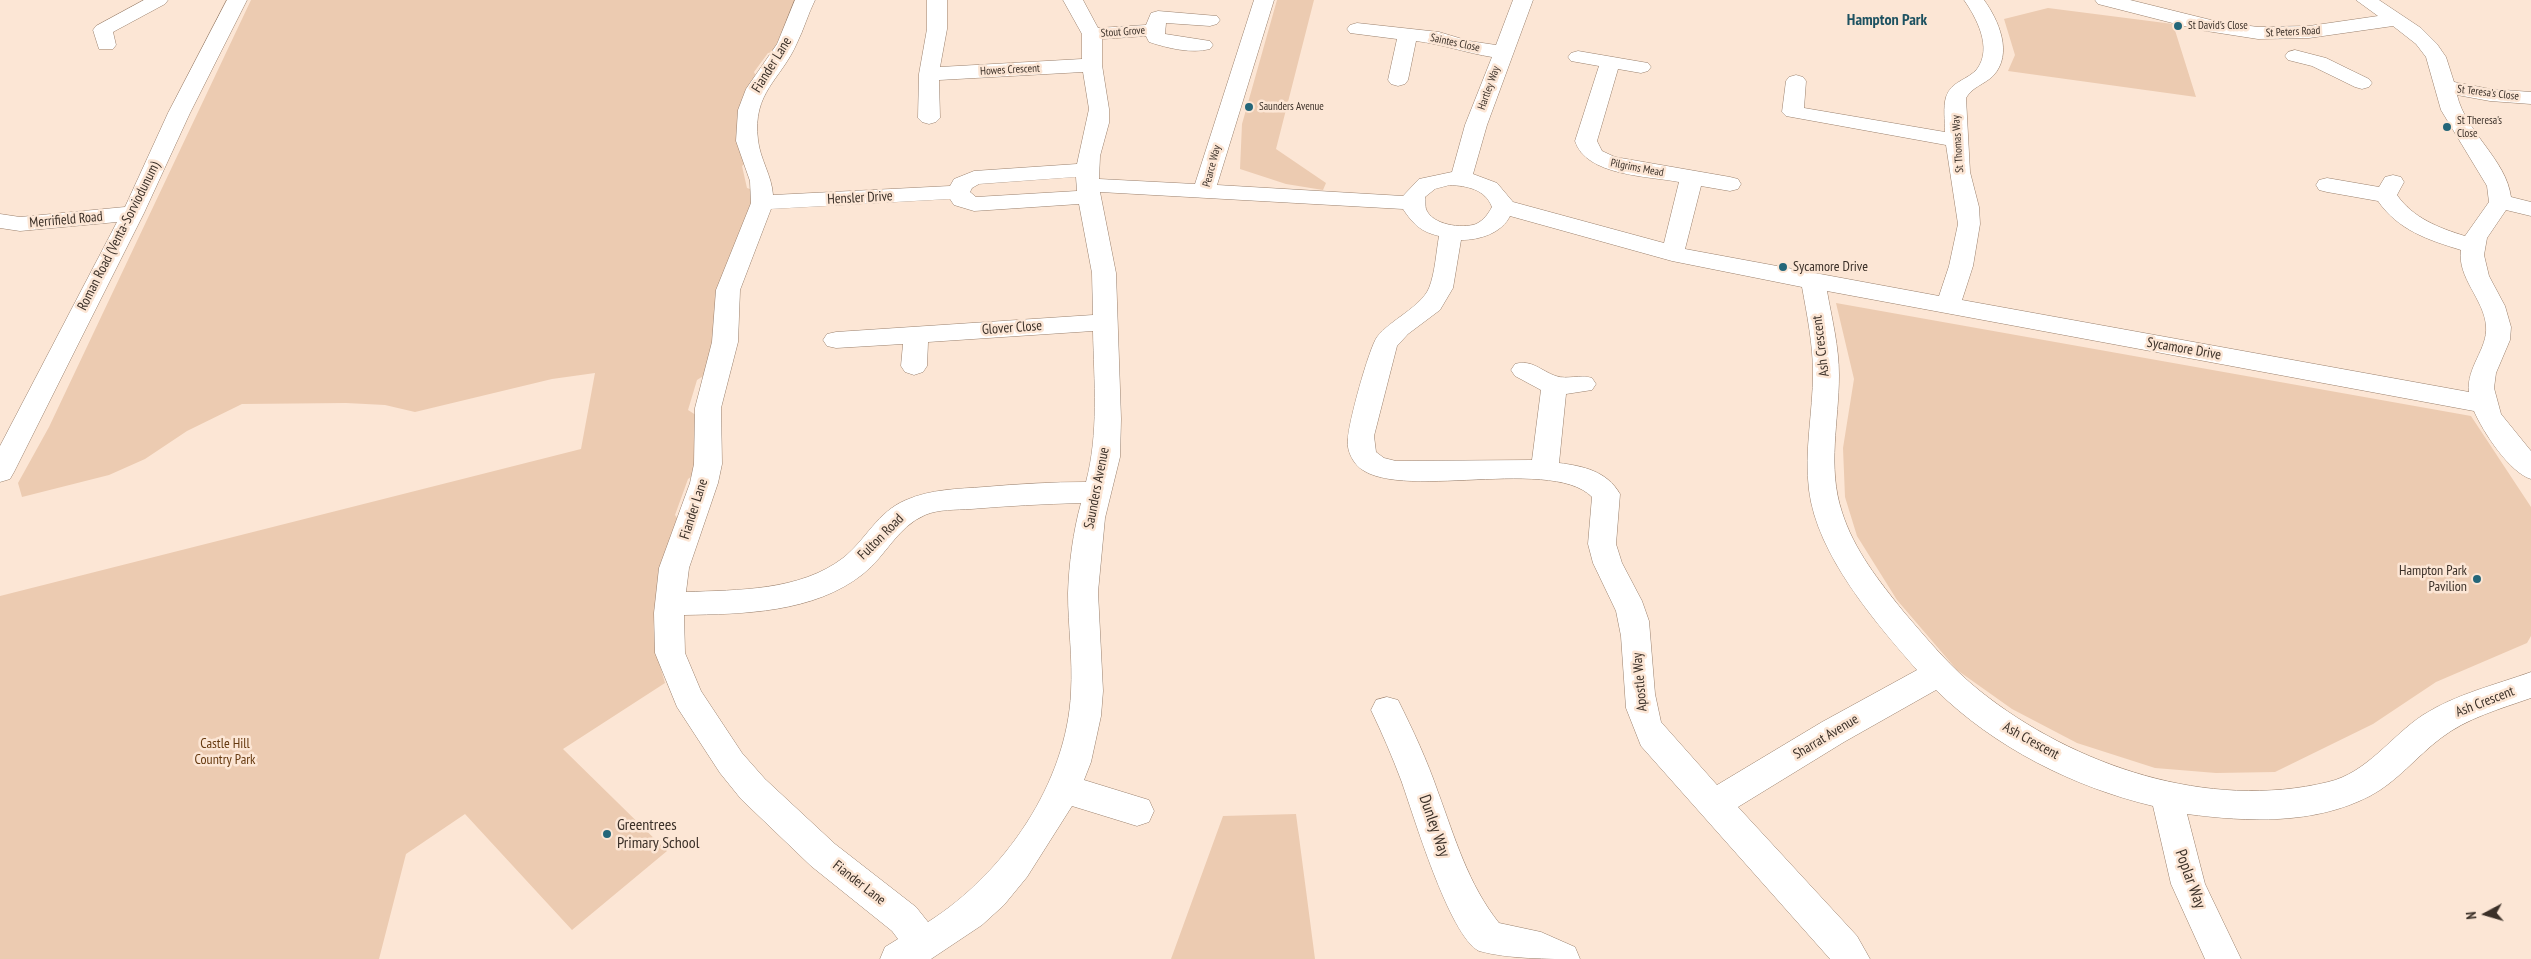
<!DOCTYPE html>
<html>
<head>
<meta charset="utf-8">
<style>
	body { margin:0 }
	#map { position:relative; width:2531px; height:959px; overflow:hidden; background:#fce6d5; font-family:"PT Sans Narrow",sans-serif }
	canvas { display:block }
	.north { position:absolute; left:2461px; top:889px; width:50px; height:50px; -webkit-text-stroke:4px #fce6d5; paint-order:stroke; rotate:264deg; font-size:14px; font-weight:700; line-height:20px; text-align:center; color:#3b3028 }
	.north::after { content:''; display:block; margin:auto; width:18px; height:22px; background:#3b3028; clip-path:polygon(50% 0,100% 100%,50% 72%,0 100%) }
</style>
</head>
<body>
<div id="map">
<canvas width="2531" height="959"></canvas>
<div class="north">N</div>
</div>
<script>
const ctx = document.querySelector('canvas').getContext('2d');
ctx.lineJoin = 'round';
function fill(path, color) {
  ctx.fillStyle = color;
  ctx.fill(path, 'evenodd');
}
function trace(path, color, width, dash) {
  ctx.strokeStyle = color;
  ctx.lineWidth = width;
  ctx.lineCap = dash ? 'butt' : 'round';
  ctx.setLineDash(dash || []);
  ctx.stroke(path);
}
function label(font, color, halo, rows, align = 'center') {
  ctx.font = font + ' "PT Sans Narrow",sans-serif';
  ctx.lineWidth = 5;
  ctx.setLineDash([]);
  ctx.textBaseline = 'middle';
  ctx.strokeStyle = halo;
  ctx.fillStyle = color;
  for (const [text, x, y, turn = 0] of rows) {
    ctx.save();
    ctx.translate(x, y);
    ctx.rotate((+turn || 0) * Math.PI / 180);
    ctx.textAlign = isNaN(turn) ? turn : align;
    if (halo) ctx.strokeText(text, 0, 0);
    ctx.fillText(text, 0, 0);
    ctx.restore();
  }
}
const green = new Path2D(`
	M 251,0 L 797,0 L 778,51 L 768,53 L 754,72 L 757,78 L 748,161 L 742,166 L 747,188 L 756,191 L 708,373 L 697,380 L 688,410 L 699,417 L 698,472 L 688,479 L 675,515 L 682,524 C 672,554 656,586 654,618 C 652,640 659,662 665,683 L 563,749 L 667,851 L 572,930 L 465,814 L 406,854 L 379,959 L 0,959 L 0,596 L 581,449 L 595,373 L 552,379 L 415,412 L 385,405 L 346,403 L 242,404 L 187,431 L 145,459 L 109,475 L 22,497 L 18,483 L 49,427 Z
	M 1277,0 L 1314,0 L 1276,149 L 1326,183 L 1323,190 L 1286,184 L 1240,169 L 1242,124 Z
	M 2048,8 L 2173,24 L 2196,97 L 2008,71 L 2015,55 L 2004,19 Z
	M 1836,303 L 2471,416 L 2531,507 L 2531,636 L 2527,643 L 2436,682 L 2373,724 L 2275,772 L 2216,773 L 2155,768 L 2077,743 L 2012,709 L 1957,670 L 1897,600 L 1857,536 L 1845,497 L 1843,448 L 1854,379 Z
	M 1296,814 L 1315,959 L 1171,959 L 1223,816 Z`);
const minor = new Path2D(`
	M 144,0 L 168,0 L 165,4 L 113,32 L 116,45 L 113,49 L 99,49 L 93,30 L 96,26 Z
	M 227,0 L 247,0 L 190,113 L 144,213 L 14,472 L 10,479 L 0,482 L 0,446 L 117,222 L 20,231 L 0,228 L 0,214 L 20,217 L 125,207 L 168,113 Z
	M 795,0 L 815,0 C 808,14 804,29 797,43 C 781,80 752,92 758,140 C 760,159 772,176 773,195 L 950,186 L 954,179 L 974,171 L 1077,164 L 1089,109 L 1083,72 L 939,80 L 940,118 L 936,122 L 929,124 L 922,122 L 918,118 L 919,74 L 927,29 L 927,0 L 947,0 L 947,29 L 940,67 L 1082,59 L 1082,34 L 1063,0 L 1083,0 L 1098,28 L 1146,25 L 1151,13 L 1158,11 L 1217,16 L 1220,20 L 1217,24 L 1210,26 L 1166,23 L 1165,34 L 1210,41 L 1213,45 L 1210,49 C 1191,54 1167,48 1149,42 L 1146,36 L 1102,39 L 1102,65 L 1109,109 L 1109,123 L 1100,156 L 1099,179 L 1195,184 L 1254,0 L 1274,0 L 1217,185 L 1403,196 L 1419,179 L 1452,172 L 1465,125 L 1492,57 C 1466,53 1442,44 1416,41 L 1408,80 L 1405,84 L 1398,86 L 1391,84 L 1388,80 L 1397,39 L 1350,33 L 1347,29 L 1350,25 L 1357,23 L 1439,32 L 1469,41 L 1496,45 L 1513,0 L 1533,0 L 1487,125 L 1473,174 L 1497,183 L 1513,202 L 1664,243 L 1679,182 C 1648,176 1586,176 1575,141 L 1599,66 L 1571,61 L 1568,57 L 1571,53 L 1578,51 L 1648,63 L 1651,67 L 1648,71 L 1641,73 L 1618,69 L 1597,141 L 1602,151 L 1615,157 L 1730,177 L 1738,179 L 1741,184 L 1738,189 L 1730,191 L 1701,186 L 1685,249 L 1939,296 L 1949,266 L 1958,224 L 1946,145 L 1786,116 L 1782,112 L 1786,81 L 1789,77 L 1796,75 L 1803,77 L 1806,81 L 1804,108 L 1945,132 C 1945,121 1943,107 1946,97 C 1951,81 1968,80 1977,69 C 1993,48 1976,17 1964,0 L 1984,0 C 1998,19 2014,54 1993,76 C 1985,84 1972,87 1966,98 L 1970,172 L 1979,207 L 1980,224 L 1973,266 L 1962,300 L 2469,392 C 2466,367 2488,349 2486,326 C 2484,299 2457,278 2461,250 C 2428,240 2398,230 2378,201 L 2327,192 L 2319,190 L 2316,185 L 2319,180 L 2327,178 L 2379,187 L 2385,177 L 2393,175 L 2401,177 L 2404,182 L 2397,195 C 2413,218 2439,228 2465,236 L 2489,202 L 2487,186 L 2441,110 L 2426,57 L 2416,44 L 2393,26 L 2309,38 L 2258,39 L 2200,30 L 2098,4 L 2095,0 L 2130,0 L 2219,22 L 2258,27 L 2309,26 L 2378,16 L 2356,0 L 2379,0 L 2421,28 L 2437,44 L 2446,57 L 2454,82 L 2490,89 L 2531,92 L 2531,104 L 2490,101 L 2457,95 C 2466,133 2506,159 2511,197 L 2531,202 L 2531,216 L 2506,210 L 2487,238 L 2484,255 L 2489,276 L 2505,306 L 2511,327 L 2510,340 L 2496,373 L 2494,388 L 2501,414 L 2531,451 L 2531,479 C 2510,473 2483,432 2474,411 L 1827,291 C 1832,319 1839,347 1839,375 C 1839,421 1827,467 1842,512 C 1854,550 1879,581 1903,611 C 1927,639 1951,668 1980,691 C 2074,766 2209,811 2328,782 C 2367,773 2391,736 2423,715 C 2456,694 2495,685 2531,672 L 2531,698 C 2500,709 2467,718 2441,738 C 2417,756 2397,782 2370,796 C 2314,825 2248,822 2187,814 L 2205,884 L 2241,959 L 2205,959 L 2171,884 L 2153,806 C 2073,787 1994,747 1936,690 L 1844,742 L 1738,807 L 1857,936 L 1870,959 L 1830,959 L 1641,746 L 1626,708 L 1621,636 L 1616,611 L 1593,563 L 1588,544 L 1592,497 C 1549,453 1380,508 1353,460 C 1349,453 1347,447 1348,439 C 1348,424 1369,348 1377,337 C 1390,320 1421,307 1429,288 C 1435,273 1436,253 1439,236 C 1421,232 1413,224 1403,209 L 1100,192 L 1116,273 L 1121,419 L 1120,457 L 1105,518 L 1098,592 L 1103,691 L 1101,716 L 1091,762 L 1084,780 L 1149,800 L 1154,811 L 1149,822 L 1137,826 L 1072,806 L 1027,877 L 1004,905 L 982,925 L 931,959 L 880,959 L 885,947 L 898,939 L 892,931 L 811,866 L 741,799 L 720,773 L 677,707 L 655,653 L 654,613 L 659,568 L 690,483 L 694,464 L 695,408 L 712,342 L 716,290 L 751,203 L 750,181 L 736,141 L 738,110 L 746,89 L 777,44 ZM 1076,177 L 1077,191 L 976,197 L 970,192 L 972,188 L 979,184 ZM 1450,185 C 1467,186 1485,189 1492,207 C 1488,214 1484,220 1476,224 C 1462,229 1432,225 1426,209 C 1425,206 1426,200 1425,197 L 1435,189 ZM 950,199 L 954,205 L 974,211 L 1079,204 L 1092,273 L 1093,315 L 836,332 L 827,334 L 823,340 L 827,346 L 836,348 L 903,344 L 901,366 L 905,372 L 914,375 L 923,372 L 927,366 L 928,342 L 1093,331 C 1094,382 1099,433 1086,482 C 1052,482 1018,484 984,487 C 958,489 931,489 906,500 C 877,512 866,540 843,558 C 800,591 738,590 686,592 L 689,568 L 718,483 L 722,464 L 721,408 L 738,342 L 740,290 L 771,209 ZM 1510,216 L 1672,261 L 1802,287 C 1807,315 1813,344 1813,373 C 1813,412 1804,451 1809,490 C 1817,555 1875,622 1917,670 L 1822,722 L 1717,785 L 1661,722 L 1655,694 L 1649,621 L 1642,601 L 1622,563 L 1616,544 L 1620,494 C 1607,471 1583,466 1559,463 L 1566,394 L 1592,390 L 1596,384 L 1592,378 C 1580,374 1567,380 1556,376 C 1541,371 1532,359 1515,364 L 1511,370 L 1515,376 L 1541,390 L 1532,460 L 1396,461 L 1384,458 L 1376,452 L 1374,436 L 1397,346 L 1408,334 L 1440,310 L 1453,288 L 1461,240 C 1480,240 1502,233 1510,216 ZM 1081,503 C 1073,532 1069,564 1068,593 C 1068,626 1073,659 1071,692 C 1067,783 1004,874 928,922 L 916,907 L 835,844 L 765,779 L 742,753 L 701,691 L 685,653 L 684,615 C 743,614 814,613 863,574 C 886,556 897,527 925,515 C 939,509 956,510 971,509 C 1007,506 1044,504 1081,503 Z
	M 2295,50 L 2326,58 L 2369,79 L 2372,83 L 2369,87 L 2362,89 L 2355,87 L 2312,66 L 2288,60 L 2285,56 L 2288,52 Z
	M 1387,697 L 1398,700 C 1413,730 1427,760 1438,792 C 1455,838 1468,884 1499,923 L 1541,932 L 1575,947 L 1580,959 C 1548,959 1508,959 1479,951 C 1449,936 1413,813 1401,780 C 1392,756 1382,733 1371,710 L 1376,700 Z`);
const markers = [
	[2178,26,5,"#246679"],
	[1249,107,5,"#246679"],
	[2447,127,5,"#246679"],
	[1783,267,5,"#246679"],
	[2477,579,5,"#246679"],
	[607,834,5,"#246679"]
];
const farPoinames = [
	["St David's Close",2188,26],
	["Saunders Avenue",1259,107],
	["St Theresa's",2457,121],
	["Close",2457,134]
];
const farStreetnames = [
	["Stout Grove",1123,32,-4],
	["St Peters Road",2293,32,-3],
	["Saintes Close",1455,43,12],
	["Howes Crescent",1010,70,-3],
	["Hartley Way",1489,88,-70],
	["St Teresa's Close",2488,93,7],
	["St Thomas Way",1958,144,-94],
	["Pearce Way",1212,166,-75],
	["Pilgrims Mead",1637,168,11]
];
const streetNames = [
	["Fiander Lane",772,65,-58],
	["Hensler Drive",860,198,-3],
	["Merrifield Road",66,220,-5],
	["Roman Road (Venta-Sorviodunum)",119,236,-63],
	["Glover Close",1012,328,-4],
	["Ash Crescent",1821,346,-97],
	["Sycamore Drive",2184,349,10],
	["Saunders Avenue",1097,488,-79],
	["Fiander Lane",694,509,-72],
	["Fulton Road",881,537,-45],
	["Apostle Way",1640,682,-95],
	["Ash Crescent",2485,702,-21],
	["Sharrat Avenue",1826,737,-31],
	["Ash Crescent",2031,741,29],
	["Fiander Lane",859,883,38]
];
const poiNames = [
	["Sycamore Drive",1793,267],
	["Hampton Park",2467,571,"right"],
	["Pavilion",2467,587,"right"]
];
const parkNames = [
	["Castle Hill",225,744],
	["Country Park",225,760]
];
const farDistrictnames = [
	["Hampton Park",1887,20]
];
const nearPoinames = [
	["Greentrees",617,825],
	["Primary School",617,843]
];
const nearStreetnames = [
	["Dunley Way",1434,826,71],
	["Poplar Way",2190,879,70]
];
fill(green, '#eccbb1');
trace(minor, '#9a806d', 1);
fill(minor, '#fff');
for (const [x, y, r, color] of markers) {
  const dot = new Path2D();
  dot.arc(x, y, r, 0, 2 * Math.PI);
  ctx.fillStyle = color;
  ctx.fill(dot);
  trace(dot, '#fce6d5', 2);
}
label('11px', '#3b3028', '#fce6d5', farPoinames, 'left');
label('11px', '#3b3028', '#fce6d5', farStreetnames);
label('14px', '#3b3028', '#fce6d5', streetNames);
label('14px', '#3b3028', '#fce6d5', poiNames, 'left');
label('14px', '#663a10', '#fce6d5', parkNames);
label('bold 16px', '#1e5261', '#fce6d5', farDistrictnames);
label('16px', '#3b3028', '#fce6d5', nearPoinames, 'left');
label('16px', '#3b3028', '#fce6d5', nearStreetnames);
</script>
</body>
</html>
